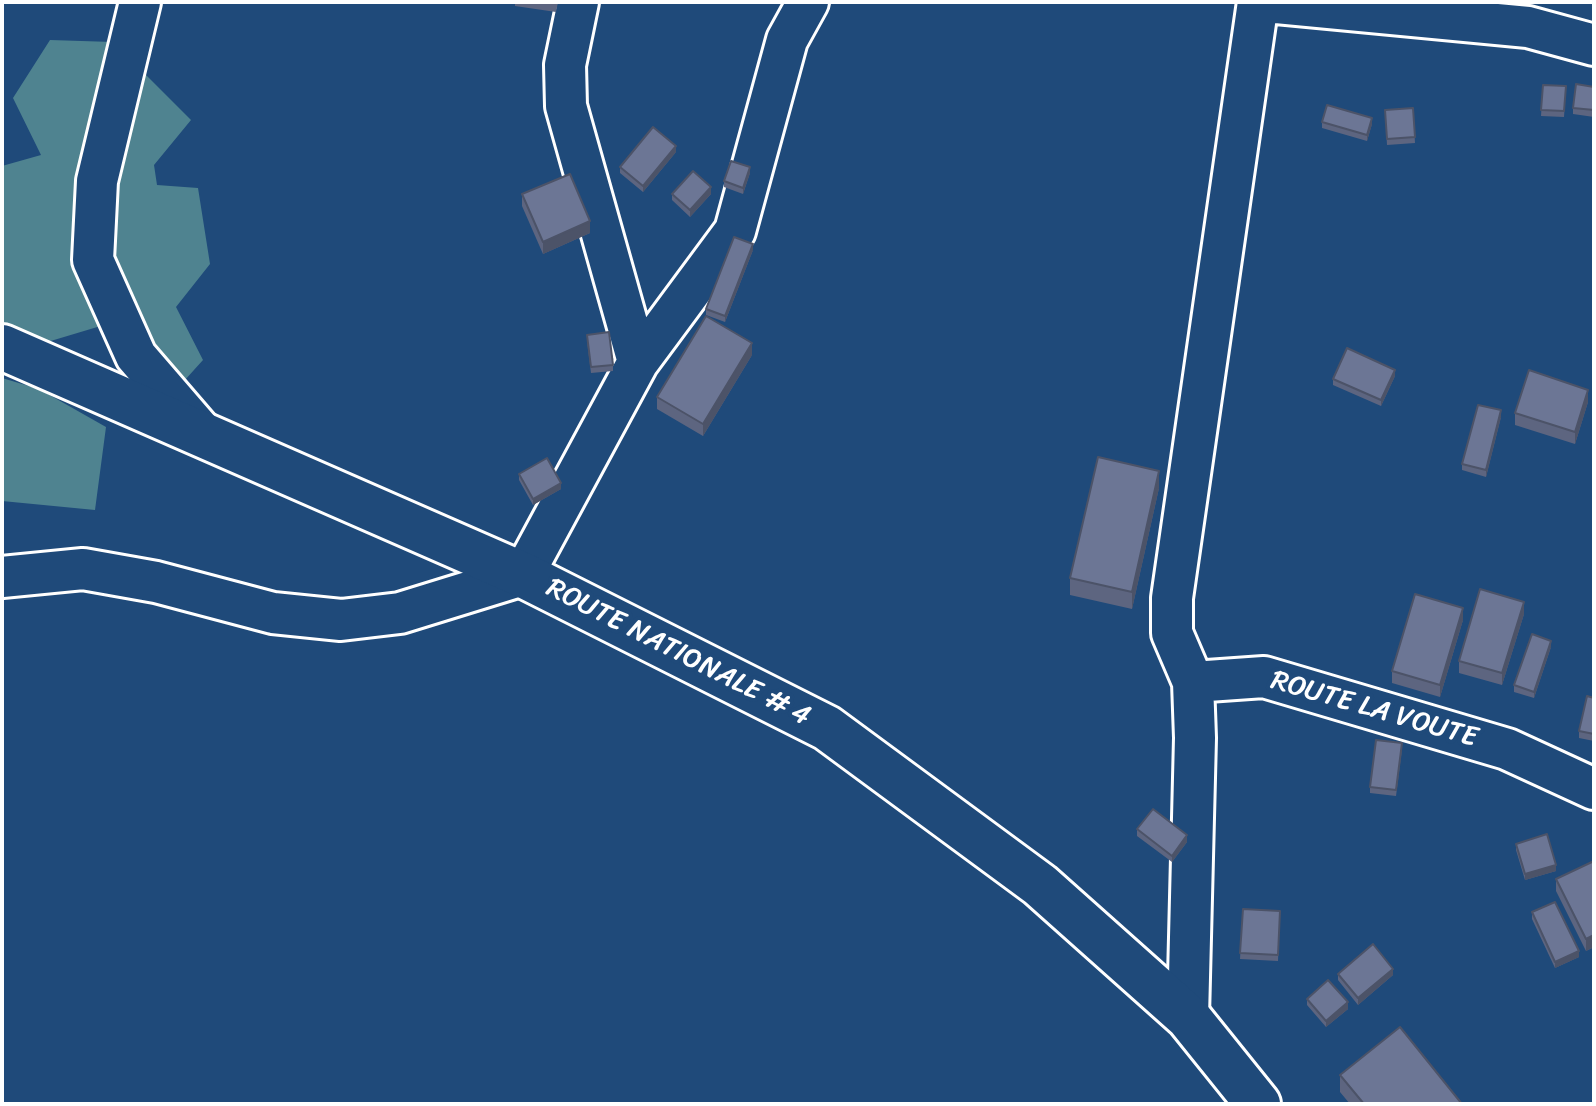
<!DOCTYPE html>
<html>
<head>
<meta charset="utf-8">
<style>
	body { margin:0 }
	#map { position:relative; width:1596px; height:1106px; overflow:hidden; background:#1f4a7a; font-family:Sriracha,sans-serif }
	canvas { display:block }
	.frame { position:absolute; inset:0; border:4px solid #fff; pointer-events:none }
</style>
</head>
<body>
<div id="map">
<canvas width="1596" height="1106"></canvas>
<div class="frame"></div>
</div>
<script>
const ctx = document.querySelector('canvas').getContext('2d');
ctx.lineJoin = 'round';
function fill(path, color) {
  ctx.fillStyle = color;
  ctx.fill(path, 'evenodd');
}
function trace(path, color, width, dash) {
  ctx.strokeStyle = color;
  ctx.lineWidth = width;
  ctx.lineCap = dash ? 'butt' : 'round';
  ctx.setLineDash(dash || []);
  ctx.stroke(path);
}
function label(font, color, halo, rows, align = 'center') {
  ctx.font = font + ' Sriracha,sans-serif';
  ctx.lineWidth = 8;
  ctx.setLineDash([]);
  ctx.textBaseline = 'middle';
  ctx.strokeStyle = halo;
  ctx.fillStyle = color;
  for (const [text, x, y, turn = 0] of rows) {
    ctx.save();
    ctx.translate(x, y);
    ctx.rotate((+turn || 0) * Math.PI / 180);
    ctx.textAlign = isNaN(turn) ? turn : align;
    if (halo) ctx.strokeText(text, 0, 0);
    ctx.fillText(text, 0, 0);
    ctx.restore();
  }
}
const green = new Path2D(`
	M 50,40 L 113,42 L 191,120 L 154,165 L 157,185 L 198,188 L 210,264 L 176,307 L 203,360 L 175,391 L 104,325 L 44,343 L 2,323 L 2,166 L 41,155 L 13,98 Z
	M 2,378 L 39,389 L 106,427 L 95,510 L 2,501 Z`);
const minor = new Path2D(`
	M 140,2 L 97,181 L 93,260 L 136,356 L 205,436
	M 578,2 L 565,65 L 566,106 L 638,362
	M 1266,2 L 1528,27 L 1594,45
	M 2,577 L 83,569 L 156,582 L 273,613 L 341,620 L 400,613 L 523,575 L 638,362 L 735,231 L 787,40 L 808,2
	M 1193,682 L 1172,633 L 1172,598 L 1258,2
	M 1188,1017 L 1195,738 L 1193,682 L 1264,677 L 1507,749 L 1594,789`);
const primary = new Path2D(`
	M 2,347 L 523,575 L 827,728 L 1040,885 L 1188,1017 L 1258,1104`);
const wall = new Path2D(`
	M 515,2 L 558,2 L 556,12 L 515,6 Z
	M 1543,85 L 1566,86 L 1564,117 L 1541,116 Z
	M 1594,87 L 1594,117 L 1573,114 L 1573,108 Z
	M 1413,108 L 1415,143 L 1387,145 L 1385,110 Z
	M 1322,122 L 1372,124 L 1367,141 L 1322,128 Z
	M 676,152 L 643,192 L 620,173 L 620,167 Z
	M 750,173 L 743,194 L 724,187 L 724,181 Z
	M 522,194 L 590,233 L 543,254 L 522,206 Z
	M 672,194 L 711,194 L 690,217 L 672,200 Z
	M 753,250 L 725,322 L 706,315 L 706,309 Z
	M 587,341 L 613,365 L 613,371 L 591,373 Z
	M 752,355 L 703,436 L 657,409 L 657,397 Z
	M 1395,376 L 1381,406 L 1333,385 L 1333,379 Z
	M 1588,402 L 1575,444 L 1515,425 L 1515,413 Z
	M 1501,417 L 1486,477 L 1462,470 L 1462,464 Z
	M 519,474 L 561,489 L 533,505 L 519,480 Z
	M 1159,488 L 1132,609 L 1070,595 L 1070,578 Z
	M 1524,614 L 1502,685 L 1459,673 L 1459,661 Z
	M 1463,620 L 1440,697 L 1392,683 L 1392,671 Z
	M 1551,647 L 1534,698 L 1514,692 L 1514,685 Z
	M 1594,698 L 1594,741 L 1579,738 L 1579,731 Z
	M 1402,749 L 1396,796 L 1370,793 L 1370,787 Z
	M 1137,829 L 1187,842 L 1172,862 L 1137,836 Z
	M 1516,844 L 1556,871 L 1525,880 L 1516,850 Z
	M 1594,861 L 1594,947 L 1586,951 L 1556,891 L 1556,879 Z
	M 1243,909 L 1280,911 L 1278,961 L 1240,959 Z
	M 1532,912 L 1579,957 L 1555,968 L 1532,919 Z
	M 1338,974 L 1393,975 L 1358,1005 L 1338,980 Z
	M 1307,999 L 1348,1009 L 1326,1027 L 1307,1005 Z
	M 1340,1075 L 1462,1104 L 1350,1104 L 1340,1092 Z`);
const shadedWall = new Path2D(`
	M 1372,118 L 1372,124 L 1367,141 L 1367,135 Z
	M 676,146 L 676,152 L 643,192 L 643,186 Z
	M 750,167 L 750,173 L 743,194 L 743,188 Z
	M 711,187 L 711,194 L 690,217 L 690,210 Z
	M 590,221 L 590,233 L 543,254 L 543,242 Z
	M 753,244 L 753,250 L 725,322 L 725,316 Z
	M 752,343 L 752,355 L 703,436 L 703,424 Z
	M 1395,370 L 1395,376 L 1381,406 L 1381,400 Z
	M 1588,390 L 1588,402 L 1575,444 L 1575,432 Z
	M 1501,410 L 1501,417 L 1486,477 L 1486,470 Z
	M 1159,471 L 1159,488 L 1132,609 L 1132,592 Z
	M 561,483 L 561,489 L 533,505 L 533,499 Z
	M 1524,602 L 1524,614 L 1502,685 L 1502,673 Z
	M 1463,608 L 1463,620 L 1440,697 L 1440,685 Z
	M 1551,641 L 1551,647 L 1534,698 L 1534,692 Z
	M 1187,835 L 1187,842 L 1172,862 L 1172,856 Z
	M 1556,865 L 1556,871 L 1525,880 L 1525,874 Z
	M 1594,935 L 1594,947 L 1586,951 L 1586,939 Z
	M 1579,951 L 1579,957 L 1555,968 L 1555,962 Z
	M 1393,969 L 1393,975 L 1358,1005 L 1358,998 Z
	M 1348,1002 L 1348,1009 L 1326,1027 L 1326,1021 Z`);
const building = new Path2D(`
	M 1576,84 L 1594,87 L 1594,110 L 1573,108 Z
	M 1543,85 L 1566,86 L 1564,111 L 1541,110 Z
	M 1327,105 L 1372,118 L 1367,135 L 1322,122 Z
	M 1413,108 L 1415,137 L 1387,139 L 1385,110 Z
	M 653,127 L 676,146 L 643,186 L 620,167 Z
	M 731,161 L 750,167 L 743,188 L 724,181 Z
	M 693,171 L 711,187 L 690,210 L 672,194 Z
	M 570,174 L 590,221 L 543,242 L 522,194 Z
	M 734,237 L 753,244 L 725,316 L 706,309 Z
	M 706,316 L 752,343 L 703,424 L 657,397 Z
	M 609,332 L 613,365 L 591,367 L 587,335 Z
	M 1347,348 L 1395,370 L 1381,400 L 1333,379 Z
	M 1529,370 L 1588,390 L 1575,432 L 1515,413 Z
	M 1478,405 L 1501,410 L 1486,470 L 1462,464 Z
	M 1098,457 L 1159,471 L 1132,592 L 1070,578 Z
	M 547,458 L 561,483 L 533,499 L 519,474 Z
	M 1480,589 L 1524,602 L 1502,673 L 1459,661 Z
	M 1415,594 L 1463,608 L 1440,685 L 1392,671 Z
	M 1532,634 L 1551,641 L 1534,692 L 1514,685 Z
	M 1587,696 L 1594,698 L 1594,734 L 1579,731 Z
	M 1376,740 L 1402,743 L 1396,790 L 1370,787 Z
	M 1153,809 L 1187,835 L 1172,856 L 1137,829 Z
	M 1547,834 L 1556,865 L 1525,874 L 1516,844 Z
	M 1594,861 L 1594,935 L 1586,939 L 1556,879 Z
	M 1555,902 L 1579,951 L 1555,962 L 1532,912 Z
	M 1243,909 L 1280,911 L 1278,955 L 1240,953 Z
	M 1373,944 L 1393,969 L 1358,998 L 1338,974 Z
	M 1328,980 L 1348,1002 L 1326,1021 L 1307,999 Z
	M 1400,1027 L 1462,1104 L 1364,1104 L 1340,1075 Z`);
const streetNames = [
	["ROUTE NATIONALE # 4",678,653,27],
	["ROUTE LA VOUTE",1374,710,16]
];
fill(green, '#4f8390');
trace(minor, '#fff', 46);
trace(primary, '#fff', 50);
trace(minor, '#1f4a7a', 40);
trace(primary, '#1f4a7a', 44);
fill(wall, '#5d6580');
fill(shadedWall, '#4c5368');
fill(building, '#6c7695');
trace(building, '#4c5368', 2);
label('28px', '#fff', '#1f4a7a', streetNames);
</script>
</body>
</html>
